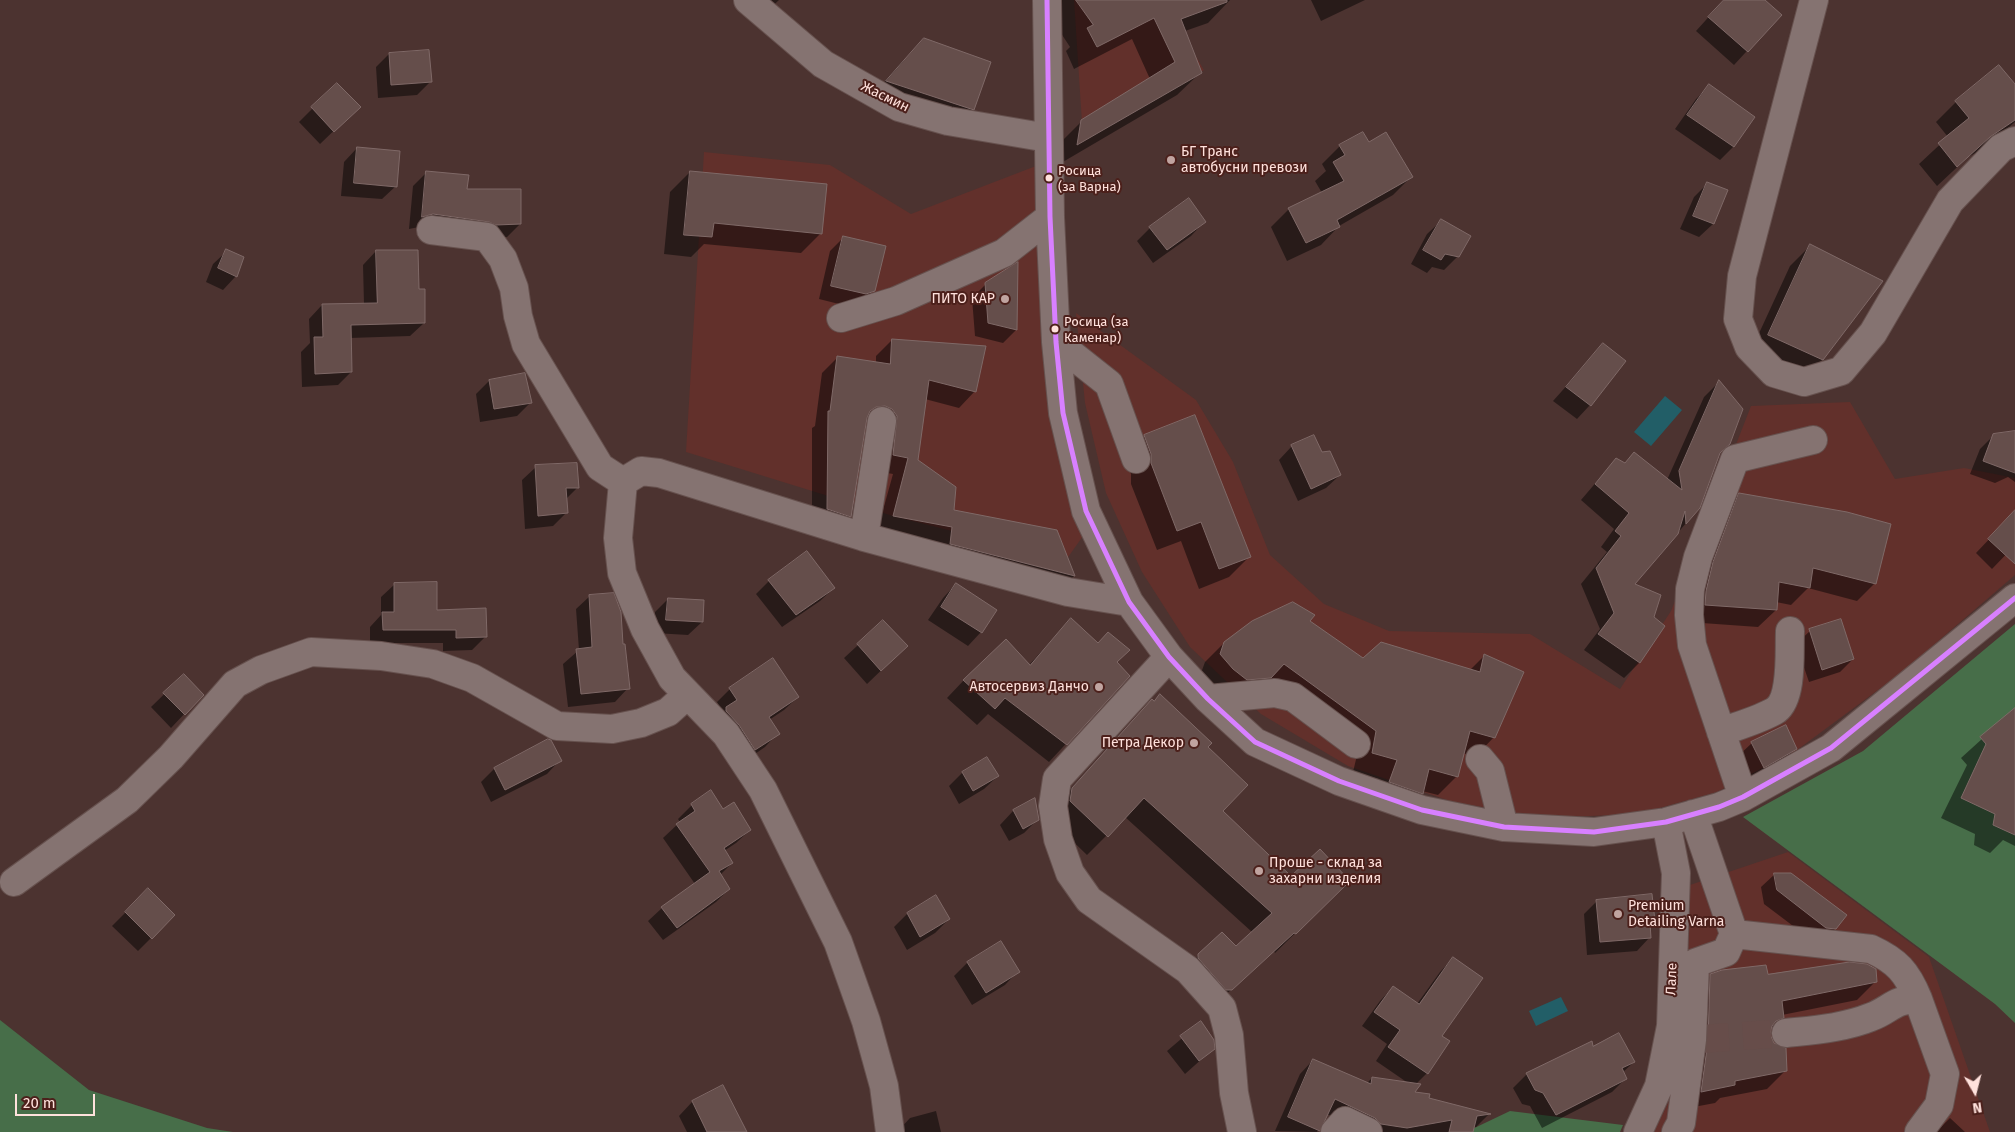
<!DOCTYPE html>
<html>
<head>
<meta charset="utf-8">
<style>
	body { margin:0 }
	#map { position:relative; width:2015px; height:1132px; overflow:hidden; background:#4c3330; font-family:"Fira Sans",sans-serif }
	canvas { display:block }
	.north { position:absolute; left:1950px; top:1067px; width:50px; height:50px; -webkit-text-stroke:4px #4c201b; paint-order:stroke; rotate:172deg; font-size:14px; font-weight:700; line-height:20px; text-align:center; color:#ffe1dc }
	.north::after { content:''; display:block; margin:auto; width:18px; height:22px; background:#ffe1dc; clip-path:polygon(50% 0,100% 100%,50% 72%,0 100%) }
	.scale { position:absolute; left:15px; top:1094px; width:80px; height:22px; box-sizing:border-box; border:2px solid #ffe1dc; border-top:0; padding-left:6px; font-size:15px; line-height:18px; white-space:nowrap; color:#ffe1dc; -webkit-text-stroke:4px #4c201b; paint-order:stroke }
</style>
</head>
<body>
<div id="map">
<canvas width="2015" height="1132"></canvas>
<div class="north">N</div>
<div class="scale">20 m</div>
</div>
<script>
const ctx = document.querySelector('canvas').getContext('2d');
ctx.lineJoin = 'round';
function fill(path, color) {
  ctx.fillStyle = color;
  ctx.fill(path, 'evenodd');
}
function trace(path, color, width, dash) {
  ctx.strokeStyle = color;
  ctx.lineWidth = width;
  ctx.lineCap = dash ? 'butt' : 'round';
  ctx.setLineDash(dash || []);
  ctx.stroke(path);
}
function label(font, color, halo, rows, align = 'center') {
  ctx.font = font + ' "Fira Sans",sans-serif';
  ctx.lineWidth = 4;
  ctx.setLineDash([]);
  ctx.textBaseline = 'middle';
  ctx.strokeStyle = halo;
  ctx.fillStyle = color;
  for (const [text, x, y, turn = 0] of rows) {
    ctx.save();
    ctx.translate(x, y);
    ctx.rotate((+turn || 0) * Math.PI / 180);
    ctx.textAlign = isNaN(turn) ? turn : align;
    if (halo) ctx.strokeText(text, 0, 0);
    ctx.fillText(text, 0, 0);
    ctx.restore();
  }
}
const built = new Path2D(`
	M 1074,0 L 1162,0 L 1204,70 L 1083,138 Z
	M 704,152 L 830,165 L 911,214 L 1036,166 L 1083,536 L 1066,560 L 893,516 L 686,452 Z
	M 1076,313 L 1196,400 L 1233,462 L 1270,555 L 1324,604 L 1389,631 L 1530,634 L 1620,689 L 1671,611 L 1751,406 L 1850,402 L 1895,479 L 1964,468 L 2015,478 L 2015,575 L 1901,673 L 1797,750 L 1717,792 L 1638,814 L 1541,818 L 1450,801 L 1348,766 L 1261,714 L 1190,647 L 1142,572 L 1106,493 L 1085,403 Z
	M 1788,852 L 1929,957 L 1990,1132 L 1654,1132 L 1680,1078 L 1687,886 Z`);
const forest = new Path2D(`
	M 2015,624 L 2015,1023 L 1995,1004 L 1743,817 L 1863,751 Z
	M 0,1020 L 89,1090 L 207,1128 L 233,1132 L 0,1132 Z
	M 1510,1111 L 1623,1125 L 1620,1132 L 1466,1132 Z`);
const water = new Path2D(`
	M 1665,396 L 1682,410 L 1651,446 L 1634,432 Z
	M 1561,997 L 1568,1011 L 1536,1026 L 1529,1011 Z`);
const shadow = new Path2D(`
	M 751,0 L 779,0 L 764,14 Z
	M 1061,0 L 1230,0 L 1208,23 L 1185,31 L 1200,73 L 1177,95 L 1056,166 L 1059,144 L 1082,121 L 1150,79 L 1132,39 L 1074,69 L 1066,51 L 1070,47 L 1055,24 Z
	M 1311,0 L 1365,0 L 1321,21 Z
	M 1724,0 L 1763,0 L 1780,15 L 1734,65 L 1696,31 Z
	M 389,54 L 430,82 L 417,95 L 378,98 L 376,67 Z
	M 904,60 L 973,109 L 953,129 L 867,101 Z
	M 337,84 L 345,120 L 320,144 L 299,122 Z
	M 1709,86 L 1754,117 L 1733,147 L 1720,160 L 1675,129 L 1696,99 Z
	M 2015,86 L 2015,122 L 1983,149 L 1968,157 L 1937,186 L 1919,164 L 1948,137 L 1936,122 L 1956,102 Z
	M 1363,133 L 1368,143 L 1411,177 L 1393,195 L 1339,226 L 1321,245 L 1287,261 L 1271,227 L 1289,209 L 1322,193 L 1315,181 L 1326,171 L 1322,164 L 1340,146 Z
	M 357,148 L 396,186 L 382,199 L 341,196 L 344,162 Z
	M 427,172 L 466,190 L 520,224 L 507,237 L 482,238 L 419,227 L 409,229 L 413,186 Z
	M 690,172 L 821,233 L 801,253 L 704,244 L 691,257 L 664,254 L 670,192 Z
	M 1708,183 L 1713,224 L 1699,237 L 1680,229 L 1694,197 Z
	M 1441,221 L 1458,256 L 1444,270 L 1432,267 L 1427,273 L 1411,264 L 1427,234 Z
	M 1204,222 L 1191,236 L 1153,263 L 1137,241 L 1150,228 Z
	M 843,238 L 874,290 L 860,304 L 851,307 L 819,299 L 830,251 Z
	M 1810,246 L 1823,359 L 1803,379 L 1749,355 L 1790,266 Z
	M 227,251 L 236,276 L 223,290 L 206,282 L 213,264 Z
	M 376,251 L 418,290 L 424,323 L 410,336 L 350,338 L 351,372 L 338,385 L 302,387 L 301,352 L 310,343 L 309,319 L 322,305 L 364,304 L 363,265 Z
	M 986,284 L 1016,330 L 1003,343 L 975,336 L 972,298 Z
	M 892,340 L 975,391 L 959,408 L 925,399 L 917,461 L 953,511 L 1056,531 L 1074,576 L 1058,592 L 877,532 L 893,474 L 877,471 L 876,425 L 867,421 L 865,421 L 850,516 L 834,532 L 812,525 L 812,428 L 815,426 L 822,373 L 838,357 L 876,363 L 876,356 Z
	M 1603,345 L 1590,405 L 1577,419 L 1553,401 Z
	M 489,381 L 530,403 L 517,416 L 480,422 L 476,394 Z
	M 1719,382 L 1719,454 L 1699,508 L 1633,585 L 1653,618 L 1664,627 L 1639,663 L 1624,678 L 1584,650 L 1600,629 L 1581,584 L 1607,552 L 1601,547 L 1614,529 L 1581,500 L 1616,459 L 1624,464 L 1634,454 L 1667,480 L 1704,397 Z
	M 2015,432 L 2015,482 L 2008,477 L 1995,483 L 1970,474 L 1980,449 L 1994,435 Z
	M 1145,436 L 1249,557 L 1229,577 L 1199,589 L 1181,541 L 1157,550 L 1131,484 L 1131,474 L 1125,456 Z
	M 1292,446 L 1322,454 L 1340,475 L 1326,488 L 1298,501 L 1279,460 Z
	M 536,467 L 578,487 L 566,499 L 566,513 L 553,526 L 525,529 L 522,480 Z
	M 1739,494 L 1875,583 L 1857,601 L 1808,588 L 1791,605 L 1776,602 L 1776,610 L 1758,627 L 1688,622 L 1722,512 Z
	M 2015,512 L 2015,545 L 1992,569 L 1976,553 Z
	M 769,581 L 834,588 L 820,601 L 782,627 L 756,594 Z
	M 395,584 L 436,611 L 486,636 L 472,650 L 443,651 L 443,643 L 370,643 L 370,627 L 381,615 L 381,597 Z
	M 956,584 L 981,632 L 968,646 L 928,620 L 943,598 Z
	M 590,596 L 622,646 L 628,688 L 615,702 L 568,707 L 563,664 L 579,650 L 576,609 Z
	M 668,599 L 702,622 L 688,635 L 654,633 L 655,612 Z
	M 1071,619 L 1129,676 L 1049,762 L 988,714 L 977,725 L 947,698 L 964,680 L 1029,665 Z
	M 883,622 L 893,659 L 867,684 L 844,658 Z
	M 1309,622 L 1363,660 L 1470,670 L 1484,656 L 1494,737 L 1475,757 L 1463,753 L 1457,776 L 1438,795 L 1422,791 L 1403,812 L 1371,801 L 1379,779 L 1353,772 L 1358,751 L 1264,683 L 1227,698 L 1201,673 L 1205,662 L 1224,643 Z
	M 1810,631 L 1853,659 L 1840,672 L 1809,682 L 1796,644 Z
	M 184,675 L 202,695 L 171,728 L 151,707 Z
	M 730,689 L 798,697 L 784,710 L 769,720 L 778,733 L 765,747 L 742,763 L 723,712 L 717,702 Z
	M 1152,701 L 1206,747 L 1221,811 L 1291,878 L 1348,881 L 1275,953 L 1274,951 L 1211,1008 L 1179,975 L 1199,955 L 1235,948 L 1252,932 L 1125,817 L 1087,855 L 1051,820 L 1053,808 Z
	M 2015,709 L 2015,846 L 2003,840 L 1990,853 L 1974,845 L 1975,834 L 1941,818 L 1967,765 L 1961,758 Z
	M 548,740 L 560,760 L 547,774 L 491,802 L 481,782 L 494,769 Z
	M 1752,743 L 1795,749 L 1782,762 L 1750,780 L 1738,756 Z
	M 987,758 L 998,776 L 984,789 L 959,804 L 949,786 L 962,773 Z
	M 711,792 L 722,811 L 750,830 L 736,843 L 724,851 L 732,863 L 720,875 L 729,889 L 716,902 L 663,940 L 648,921 L 662,908 L 695,884 L 663,838 L 680,822 L 678,819 L 692,805 Z
	M 1034,800 L 1038,819 L 1024,833 L 1009,841 L 1000,825 L 1013,811 Z
	M 1775,874 L 1835,929 L 1821,942 L 1813,941 L 1764,904 L 1761,887 Z
	M 148,890 L 174,915 L 138,951 L 112,926 Z
	M 935,897 L 949,919 L 935,933 L 907,950 L 894,927 L 907,914 Z
	M 1597,901 L 1654,920 L 1649,925 L 1650,937 L 1637,951 L 1587,955 L 1584,914 Z
	M 1000,943 L 1018,971 L 1005,985 L 972,1005 L 954,976 L 967,963 Z
	M 1453,958 L 1440,1036 L 1448,1042 L 1427,1073 L 1416,1084 L 1413,1092 L 1427,1099 L 1489,1114 L 1476,1127 L 1473,1127 L 1472,1132 L 1362,1132 L 1327,1114 L 1317,1132 L 1275,1131 L 1300,1074 L 1313,1060 L 1366,1084 L 1372,1078 L 1408,1083 L 1376,1061 L 1387,1044 L 1362,1026 L 1380,1001 L 1393,987 L 1417,1004 L 1440,972 Z
	M 1711,975 L 1767,976 L 1876,981 L 1857,1000 L 1782,1015 L 1782,1017 L 1770,1030 L 1769,1034 L 1786,1070 L 1767,1089 L 1720,1098 L 1715,1103 L 1683,1109 L 1692,994 Z
	M 1201,1022 L 1213,1049 L 1185,1074 L 1167,1051 Z
	M 1591,1043 L 1593,1048 L 1634,1062 L 1622,1073 L 1625,1079 L 1612,1092 L 1542,1128 L 1530,1106 L 1522,1104 L 1513,1088 L 1527,1074 Z
	M 723,1087 L 746,1132 L 687,1132 L 679,1116 L 692,1102 Z
	M 936,1111 L 941,1132 L 897,1132 L 910,1118 Z
	M 1950,1118 L 1965,1132 L 1936,1132 Z`);
const building = new Path2D(`
	M 1076,0 L 1227,0 L 1227,2 L 1181,19 L 1202,73 L 1077,145 L 1081,120 L 1175,62 L 1154,18 L 1097,47 L 1087,28 L 1093,25 Z
	M 1724,0 L 1765,0 L 1782,15 L 1748,52 L 1708,17 Z
	M 924,38 L 991,62 L 974,110 L 886,81 Z
	M 429,50 L 432,82 L 391,85 L 389,53 Z
	M 1999,65 L 2015,84 L 2015,120 L 1990,137 L 1957,167 L 1938,143 L 1969,118 L 1955,101 Z
	M 337,83 L 361,107 L 334,132 L 311,107 Z
	M 1709,84 L 1755,117 L 1734,147 L 1687,115 Z
	M 1363,132 L 1369,142 L 1386,132 L 1413,177 L 1337,220 L 1340,227 L 1306,243 L 1288,208 L 1344,181 L 1333,162 L 1345,155 L 1339,145 Z
	M 357,147 L 400,151 L 397,187 L 354,183 Z
	M 426,171 L 469,175 L 467,189 L 521,189 L 521,224 L 496,225 L 489,222 L 433,214 L 422,217 Z
	M 690,171 L 827,184 L 822,234 L 714,223 L 712,237 L 684,235 Z
	M 1707,182 L 1728,190 L 1714,224 L 1693,216 Z
	M 1189,198 L 1206,222 L 1167,250 L 1149,227 Z
	M 1441,219 L 1471,236 L 1459,257 L 1445,254 L 1441,260 L 1423,250 Z
	M 843,236 L 886,246 L 875,291 L 866,294 L 831,286 Z
	M 1810,244 L 1883,281 L 1823,360 L 1768,335 Z
	M 226,249 L 244,257 L 237,277 L 218,268 Z
	M 376,250 L 418,250 L 419,289 L 425,289 L 425,323 L 351,325 L 352,372 L 315,374 L 314,337 L 323,337 L 322,304 L 377,303 Z
	M 1018,262 L 1017,330 L 988,323 L 985,283 Z
	M 892,339 L 986,346 L 976,392 L 929,380 L 918,460 L 956,487 L 954,510 L 1057,530 L 1075,576 L 950,544 L 952,527 L 893,516 L 908,458 L 893,455 L 897,416 L 892,409 L 885,406 L 876,407 L 870,411 L 867,418 L 851,517 L 827,509 L 828,411 L 830,411 L 837,356 L 890,364 Z
	M 1603,343 L 1626,361 L 1591,406 L 1566,387 Z
	M 525,373 L 532,403 L 494,409 L 489,380 Z
	M 1719,380 L 1743,409 L 1730,444 L 1720,453 L 1700,508 L 1686,524 L 1685,511 L 1678,534 L 1635,584 L 1661,595 L 1654,617 L 1665,626 L 1640,663 L 1598,634 L 1614,613 L 1596,568 L 1621,536 L 1615,531 L 1629,513 L 1595,484 L 1616,458 L 1625,463 L 1634,452 L 1682,490 L 1679,471 Z
	M 1195,415 L 1251,557 L 1219,569 L 1201,522 L 1177,531 L 1151,463 L 1151,454 L 1144,435 Z
	M 2015,431 L 2015,473 L 1983,461 L 1993,434 Z
	M 1314,435 L 1322,452 L 1330,451 L 1341,475 L 1311,489 L 1291,445 Z
	M 577,463 L 579,488 L 566,488 L 568,513 L 538,516 L 535,465 Z
	M 1739,493 L 1847,512 L 1891,524 L 1876,584 L 1813,568 L 1810,588 L 1779,582 L 1777,610 L 1705,605 L 1706,591 L 1713,562 Z
	M 2015,510 L 2015,564 L 1988,539 Z
	M 807,551 L 835,588 L 796,615 L 768,580 Z
	M 437,582 L 437,610 L 486,608 L 487,637 L 456,638 L 456,630 L 383,630 L 382,612 L 394,612 L 394,583 Z
	M 956,583 L 997,610 L 982,633 L 941,607 Z
	M 614,593 L 621,612 L 623,644 L 625,644 L 630,689 L 581,694 L 576,649 L 592,647 L 589,595 Z
	M 668,598 L 704,600 L 703,622 L 666,620 Z
	M 1293,602 L 1315,615 L 1310,621 L 1363,658 L 1381,642 L 1480,672 L 1484,654 L 1524,672 L 1495,738 L 1470,731 L 1458,777 L 1429,769 L 1423,794 L 1389,782 L 1397,760 L 1372,753 L 1376,731 L 1284,664 L 1271,678 L 1247,680 L 1233,669 L 1220,654 L 1224,642 L 1252,621 Z
	M 1071,618 L 1098,643 L 1108,632 L 1130,650 L 1117,662 L 1130,676 L 1067,745 L 1005,698 L 995,709 L 963,680 L 1006,639 L 1030,665 Z
	M 1841,619 L 1854,659 L 1822,670 L 1809,629 Z
	M 883,620 L 908,646 L 881,671 L 857,644 Z
	M 773,658 L 799,697 L 769,717 L 780,734 L 755,750 L 739,725 L 726,711 L 726,707 L 737,700 L 729,688 Z
	M 184,674 L 204,695 L 185,715 L 163,693 Z
	M 1160,694 L 1212,743 L 1208,747 L 1248,785 L 1223,811 L 1291,876 L 1320,849 L 1350,881 L 1296,934 L 1294,933 L 1232,990 L 1226,990 L 1198,958 L 1198,954 L 1222,932 L 1236,946 L 1272,913 L 1144,798 L 1108,837 L 1070,801 L 1072,788 L 1152,699 L 1154,701 Z
	M 2015,708 L 2015,835 L 1993,825 L 1995,814 L 1961,798 L 1986,744 L 1980,737 Z
	M 1786,725 L 1797,749 L 1764,768 L 1751,742 Z
	M 548,739 L 551,740 L 562,761 L 505,790 L 494,768 Z
	M 987,757 L 999,776 L 973,791 L 962,772 Z
	M 711,790 L 723,809 L 734,802 L 751,830 L 724,848 L 733,863 L 719,871 L 730,889 L 677,928 L 661,907 L 710,872 L 676,824 L 695,811 L 691,804 Z
	M 1035,798 L 1039,820 L 1023,829 L 1013,810 Z
	M 1774,873 L 1791,873 L 1847,915 L 1836,929 L 1826,928 L 1777,890 Z
	M 148,888 L 175,915 L 152,939 L 125,912 Z
	M 1652,894 L 1655,921 L 1650,923 L 1651,938 L 1600,942 L 1596,900 Z
	M 936,895 L 950,919 L 920,937 L 907,913 Z
	M 1001,941 L 1020,972 L 986,993 L 967,962 Z
	M 1453,957 L 1483,978 L 1442,1036 L 1450,1041 L 1428,1074 L 1388,1047 L 1400,1030 L 1374,1012 L 1393,986 L 1419,1004 Z
	M 1850,962 L 1867,964 L 1876,969 L 1877,982 L 1782,1001 L 1784,1018 L 1776,1021 L 1772,1026 L 1770,1034 L 1774,1043 L 1786,1048 L 1787,1071 L 1735,1081 L 1735,1085 L 1701,1092 L 1708,1041 L 1710,974 L 1722,970 L 1766,965 L 1768,974 Z
	M 1201,1021 L 1214,1040 L 1215,1049 L 1199,1061 L 1180,1036 Z
	M 1619,1033 L 1635,1062 L 1622,1068 L 1627,1079 L 1556,1115 L 1543,1093 L 1535,1090 L 1526,1073 L 1592,1041 L 1593,1046 Z
	M 1313,1059 L 1371,1084 L 1372,1077 L 1421,1084 L 1415,1092 L 1430,1094 L 1429,1098 L 1491,1114 L 1477,1116 L 1473,1132 L 1449,1132 L 1452,1120 L 1407,1128 L 1381,1124 L 1375,1118 L 1335,1099 L 1320,1131 L 1288,1117 Z
	M 723,1085 L 747,1132 L 707,1132 L 692,1101 Z`);
const minorTunnel = new Path2D(`
	M 1701,1039 L 1786,1033`);
const minor = new Path2D(`
	M 748,0 L 823,64 L 899,107 L 948,121 L 1048,138
	M 1047,0 L 1050,217 L 1056,342 L 1063,413 L 1086,511 L 1129,602 L 1169,657 L 1208,699 L 1255,742 L 1339,781 L 1422,810 L 1504,827 L 1594,832 L 1666,822 L 1719,807 L 1743,797 L 1831,748 L 2015,598
	M 1814,0 L 1742,276 L 1738,319 L 1749,347 L 1774,373 L 1804,382 L 1841,371 L 1873,333 L 1950,201 L 2001,148 L 2015,141
	M 431,230 L 487,237 L 503,259 L 514,288 L 518,316 L 526,344 L 600,467 L 623,482
	M 841,318 L 896,301 L 1004,253 L 1050,217
	M 1056,342 L 1109,384 L 1136,459
	M 864,537 L 882,421
	M 1169,657 L 1057,779 L 1053,806 L 1058,839 L 1070,873 L 1089,900 L 1188,970 L 1222,1008 L 1229,1035 L 1234,1093 L 1242,1132
	M 1208,699 L 1275,693 L 1293,697 L 1356,744
	M 1721,732 C 1737,726 1762,719 1776,710 C 1793,697 1789,652 1790,631
	M 1480,759 L 1490,771 L 1504,827
	M 1743,797 L 1692,645 L 1689,615 L 1690,589 L 1698,557 L 1735,459 L 1813,440
	M 14,882 L 127,800 L 171,757 L 235,684 L 261,670 L 311,652 L 381,656 L 433,664 L 472,678 L 557,726 L 612,729 L 641,723 L 668,712 L 687,695
	M 1734,934 L 1871,949 C 1897,961 1907,972 1918,999
	M 1786,1033 C 1814,1030 1844,1028 1871,1017 C 1890,1010 1894,999 1918,999 L 1945,1074 L 1939,1105 L 1919,1132
	M 890,1132 L 884,1086 L 866,1021 L 838,942 L 763,790 L 726,734 L 672,678 L 645,629 L 622,573 L 618,538 L 623,482 L 641,471 L 659,473 L 864,537 L 1068,592 L 1129,602
	M 1335,1132 L 1345,1121 L 1368,1132
	M 1638,1132 L 1659,1086 L 1671,1026 L 1676,873 L 1666,822
	M 1676,1132 L 1681,1123 L 1692,1040 L 1695,963 L 1726,952 L 1734,934 L 1693,814`);
const bus1 = new Path2D(`
	M 1047,0 L 1050,217 L 1056,342 L 1063,413 L 1086,511 L 1129,602 L 1169,657 L 1208,699 L 1255,742 L 1339,781 L 1422,810 L 1504,827 L 1594,832 L 1666,822 L 1719,807 L 1743,797 L 1831,748 L 2015,598`);
const markers = [
	[1171,160,5,"#c0a4a0"],
	[1049,178,4.5,"#ffe1dc"],
	[1005,299,5,"#c0a4a0"],
	[1055,329,4.5,"#ffe1dc"],
	[1099,687,5,"#c0a4a0"],
	[1194,743,5,"#c0a4a0"],
	[1259,871,5,"#c0a4a0"],
	[1618,914,5,"#c0a4a0"]
];
const busNames = [
	["Росица",1058,171],
	["(за Варна)",1058,187],
	["Росица (за",1064,322],
	["Каменар)",1064,338]
];
const streetNames = [
	["Жасмин",885,97,26],
	["Лале",1672,979,-88]
];
const poiNames = [
	["БГ Транс",1181,152],
	["автобусни превози",1181,168],
	["ПИТО КАР",995,299,"right"],
	["Автосервиз Данчо",1089,687,"right"],
	["Петра Декор",1184,743,"right"],
	["Проше - склад за",1269,863],
	["захарни изделия",1269,879],
	["Premium",1628,906],
	["Detailing Varna",1628,922]
];
fill(built, '#62302b');
fill(forest, '#476e49');
fill(water, '#225e67');
fill(shadow, '#0007');
fill(building, '#654e4b');
trace(building, '#7f6967', 1);
trace(minorTunnel, '#674d4a', 28, [28, 14]);
trace(minor, '#66514e', 30);
trace(minor, '#857371', 28);
trace(bus1, '#d880ff', 5);
for (const [x, y, r, color] of markers) {
  const dot = new Path2D();
  dot.arc(x, y, r, 0, 2 * Math.PI);
  ctx.fillStyle = color;
  ctx.fill(dot);
  trace(dot, '#4c201b', 2);
}
label('13px', '#ffe1dc', '#4c201b', busNames, 'left');
label('14px', '#ffe1dc', '#4c201b', streetNames);
label('14px', '#ffe1dc', '#4c201b', poiNames, 'left');
</script>
</body>
</html>
